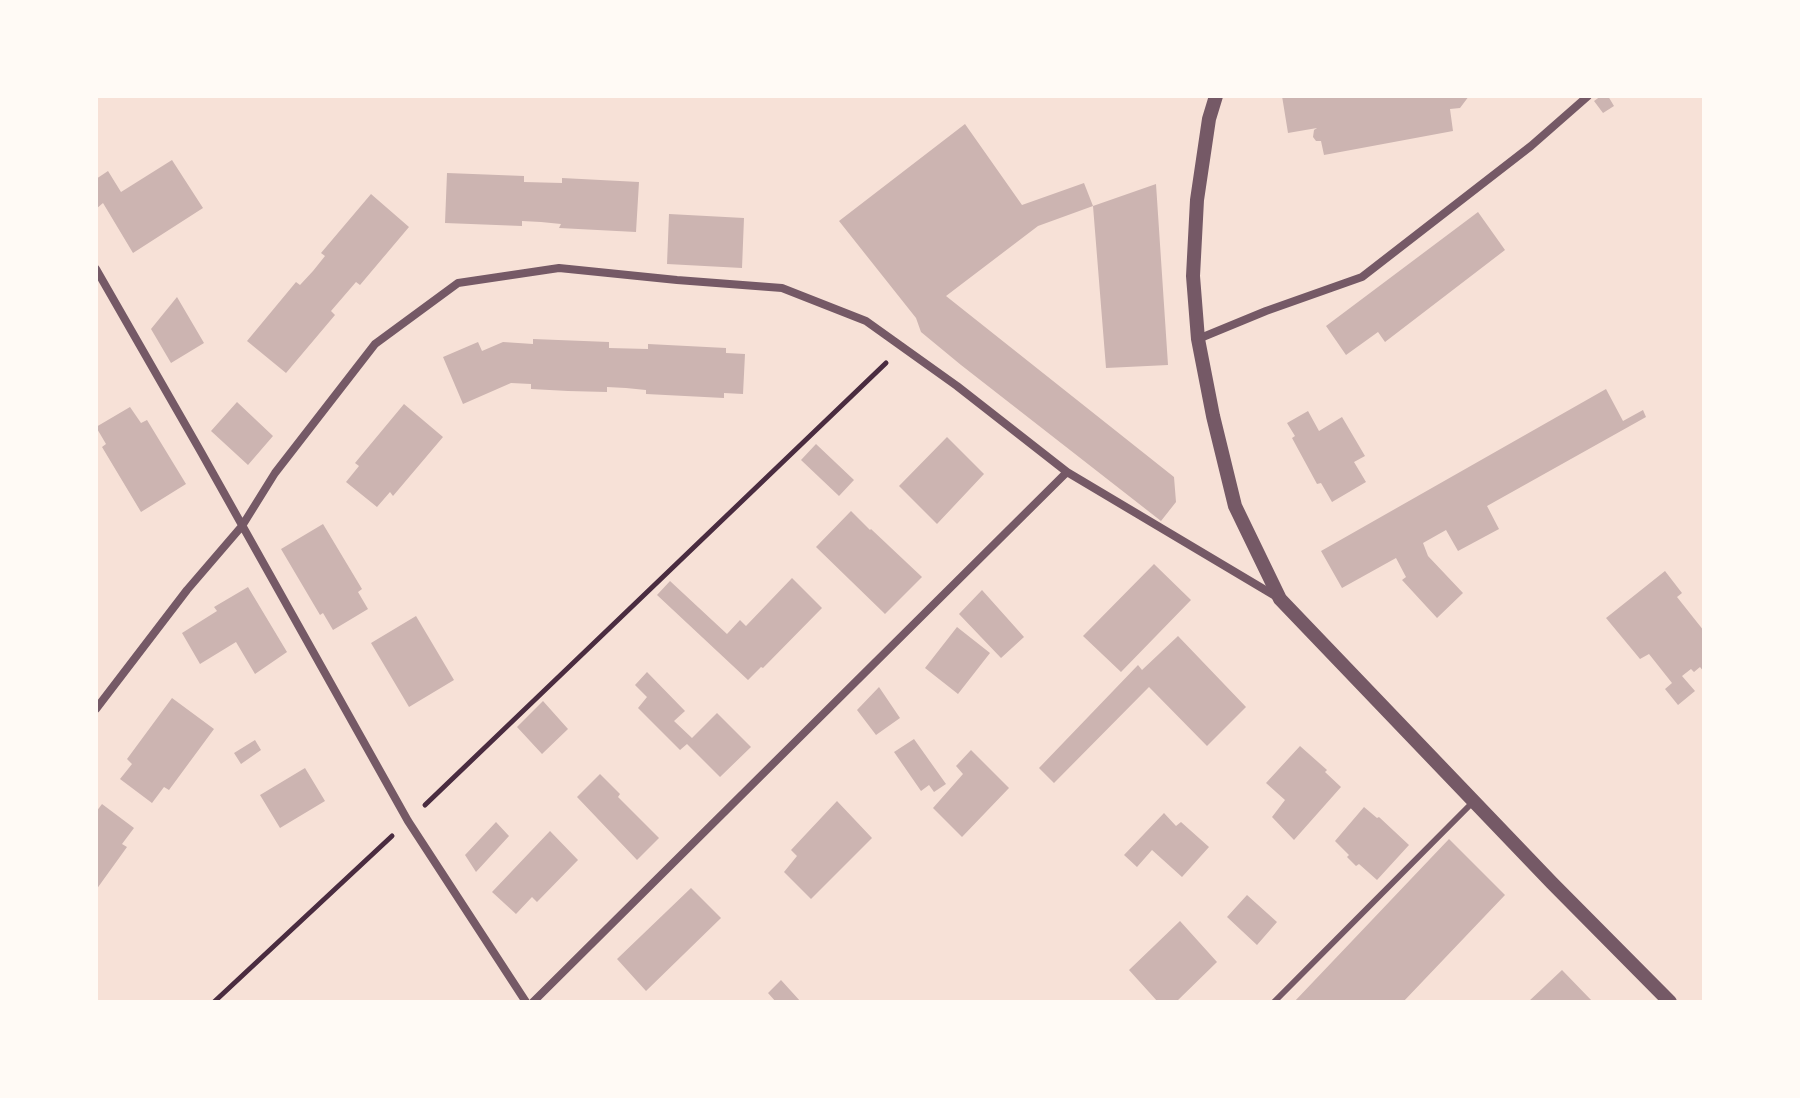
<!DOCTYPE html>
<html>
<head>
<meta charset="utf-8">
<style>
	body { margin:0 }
	#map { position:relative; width:1800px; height:1098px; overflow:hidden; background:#f7e1d7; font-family:Karla,sans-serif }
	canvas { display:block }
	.frame { position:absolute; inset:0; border:98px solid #fffaf5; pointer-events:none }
</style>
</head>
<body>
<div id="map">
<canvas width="1800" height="1098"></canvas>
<div class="frame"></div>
</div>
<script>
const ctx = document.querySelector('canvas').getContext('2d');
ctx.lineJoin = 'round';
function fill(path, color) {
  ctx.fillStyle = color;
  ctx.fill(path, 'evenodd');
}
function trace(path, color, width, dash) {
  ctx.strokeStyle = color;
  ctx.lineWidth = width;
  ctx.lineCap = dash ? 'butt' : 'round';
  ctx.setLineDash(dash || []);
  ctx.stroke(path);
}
const building = new Path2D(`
	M 1282,96 L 1469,96 L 1460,108 L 1450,109 L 1453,131 L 1324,155 L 1321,141 L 1316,141 L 1313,137 L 1314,130 L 1317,128 L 1288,133 Z
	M 1601,96 L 1608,96 L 1614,106 L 1603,113 L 1594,101 Z
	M 965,124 L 1022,205 L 1084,183 L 1093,206 L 1038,226 L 946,296 L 1174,477 L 1176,502 L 1161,521 L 961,365 L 921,332 L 916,318 L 839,221 Z
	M 172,160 L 203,208 L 133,253 L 103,203 L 96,209 L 96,179 L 108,171 L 121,192 Z
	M 447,173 L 524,176 L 524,182 L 562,183 L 562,178 L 639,182 L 636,232 L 559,228 L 561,224 L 541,222 L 522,221 L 522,226 L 445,223 Z
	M 1156,184 L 1168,365 L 1106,368 L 1093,206 Z
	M 371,194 L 409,227 L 360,285 L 356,282 L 331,311 L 335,315 L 286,373 L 247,341 L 296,282 L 300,285 L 313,271 L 325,256 L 321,253 Z
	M 1478,212 L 1505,250 L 1385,342 L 1378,332 L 1346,355 L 1326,326 Z
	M 669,214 L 744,218 L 742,268 L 667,264 Z
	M 177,297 L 204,343 L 171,363 L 151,329 Z
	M 533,339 L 609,342 L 609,348 L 648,349 L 648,344 L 726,348 L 726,353 L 745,354 L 743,394 L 724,393 L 724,398 L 646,394 L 646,390 L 626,388 L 607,387 L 607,392 L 568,391 L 531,389 L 531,384 L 511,383 L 463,404 L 443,357 L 478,342 L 482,351 L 503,342 L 533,344 Z
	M 1606,389 L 1623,421 L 1643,410 L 1646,417 L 1487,506 L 1499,529 L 1458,551 L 1446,530 L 1423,543 L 1428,556 L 1463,593 L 1437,618 L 1402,580 L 1406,577 L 1396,558 L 1342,588 L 1321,551 Z
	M 237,402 L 273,436 L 248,465 L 211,431 Z
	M 404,404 L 443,437 L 393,496 L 390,492 L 377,507 L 346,482 L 359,466 L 355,463 Z
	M 130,407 L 141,423 L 147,420 L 186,484 L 141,512 L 102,447 L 106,444 L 96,427 Z
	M 1308,411 L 1319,431 L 1342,417 L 1365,456 L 1354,462 L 1366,482 L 1332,502 L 1321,483 L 1317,484 L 1292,438 L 1295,436 L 1287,423 Z
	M 947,437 L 984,474 L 937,524 L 899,486 Z
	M 816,444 L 854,480 L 839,496 L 801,460 Z
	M 851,511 L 870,530 L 871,529 L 922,577 L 885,614 L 816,547 Z
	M 323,524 L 362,589 L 358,592 L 368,609 L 333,630 L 323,613 L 320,615 L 281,549 Z
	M 1154,564 L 1191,600 L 1121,672 L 1083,636 Z
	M 1665,571 L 1682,593 L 1677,597 L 1704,631 L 1704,672 L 1700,667 L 1694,672 L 1691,669 L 1682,676 L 1695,691 L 1678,705 L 1665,689 L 1672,683 L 1649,654 L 1640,659 L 1606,618 Z
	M 792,578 L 822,608 L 763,668 L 761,667 L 748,680 L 657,595 L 670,581 L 727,634 L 740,620 L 746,626 Z
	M 248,587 L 287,652 L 255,674 L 236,642 L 200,664 L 182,633 L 217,611 L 214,607 Z
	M 982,590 L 1024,637 L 1001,658 L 959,614 Z
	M 416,616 L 454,680 L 409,707 L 371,643 Z
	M 957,627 L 990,653 L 958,694 L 925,668 Z
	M 1178,636 L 1246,707 L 1207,746 L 1149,687 L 1054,783 L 1039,768 L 1138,665 L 1142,670 Z
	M 647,672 L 685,711 L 674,721 L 692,738 L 717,713 L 751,747 L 720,777 L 687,744 L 680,750 L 638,708 L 647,697 L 635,685 Z
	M 879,687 L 900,718 L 876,735 L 857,710 Z
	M 172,698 L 214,729 L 169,790 L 164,787 L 152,803 L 120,779 L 132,764 L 127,759 Z
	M 543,701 L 568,729 L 542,754 L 517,727 Z
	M 914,739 L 946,784 L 934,792 L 929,785 L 921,791 L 894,752 Z
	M 255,740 L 261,750 L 241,764 L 234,753 Z
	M 1300,746 L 1327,770 L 1325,772 L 1341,787 L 1294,840 L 1272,817 L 1285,800 L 1266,783 Z
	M 971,750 L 1009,788 L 962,837 L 933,808 L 963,774 L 956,766 Z
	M 305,768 L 325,801 L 280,828 L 260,795 Z
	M 600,774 L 620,794 L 618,797 L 659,838 L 637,860 L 577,797 Z
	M 837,801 L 872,838 L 811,899 L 784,872 L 797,856 L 791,850 Z
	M 102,804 L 134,828 L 122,844 L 127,847 L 96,890 L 96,812 Z
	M 1364,807 L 1377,818 L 1379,817 L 1409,845 L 1377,880 L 1359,864 L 1356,866 L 1347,857 L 1349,855 L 1335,841 Z
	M 1164,813 L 1176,826 L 1181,822 L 1209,847 L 1182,877 L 1152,850 L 1137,867 L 1124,855 Z
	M 496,822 L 509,836 L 476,872 L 465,855 Z
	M 550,831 L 578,860 L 537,902 L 532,897 L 516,914 L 492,892 Z
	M 1449,839 L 1505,895 L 1403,1002 L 1294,1002 Z
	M 691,888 L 721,918 L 646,991 L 617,959 Z
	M 1247,895 L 1277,922 L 1257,945 L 1227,917 Z
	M 1180,921 L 1217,962 L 1176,1002 L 1158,1002 L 1129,970 Z
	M 1562,970 L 1593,1002 L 1528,1002 Z
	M 781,980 L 801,1002 L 776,1002 L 768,993 Z`);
const path = new Path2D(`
	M 425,805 L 886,363
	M 214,1002 L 392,836`);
const service = new Path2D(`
	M 1274,1002 L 1474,801`);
const minor = new Path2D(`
	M 96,269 L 201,452 L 408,821 L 526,1002
	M 1198,339 L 1266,311 L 1362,277 L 1531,146 L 1588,96
	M 96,709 L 187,590 L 242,526 L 275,473 L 375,344 L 458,283 L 559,268 L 677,280 L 782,288 L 866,321 L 957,386 L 1067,472 L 1277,597
	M 533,1002 L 1067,472`);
const tertiary = new Path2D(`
	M 1216,96 L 1209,119 L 1197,200 L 1193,276 L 1198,339 L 1213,416 L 1235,506 L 1280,599 L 1552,883 L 1670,1002`);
fill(building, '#ccb4b1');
trace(path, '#4a2c40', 5);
trace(service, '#755966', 6);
trace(minor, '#755966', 8);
trace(tertiary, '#755966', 14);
</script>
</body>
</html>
